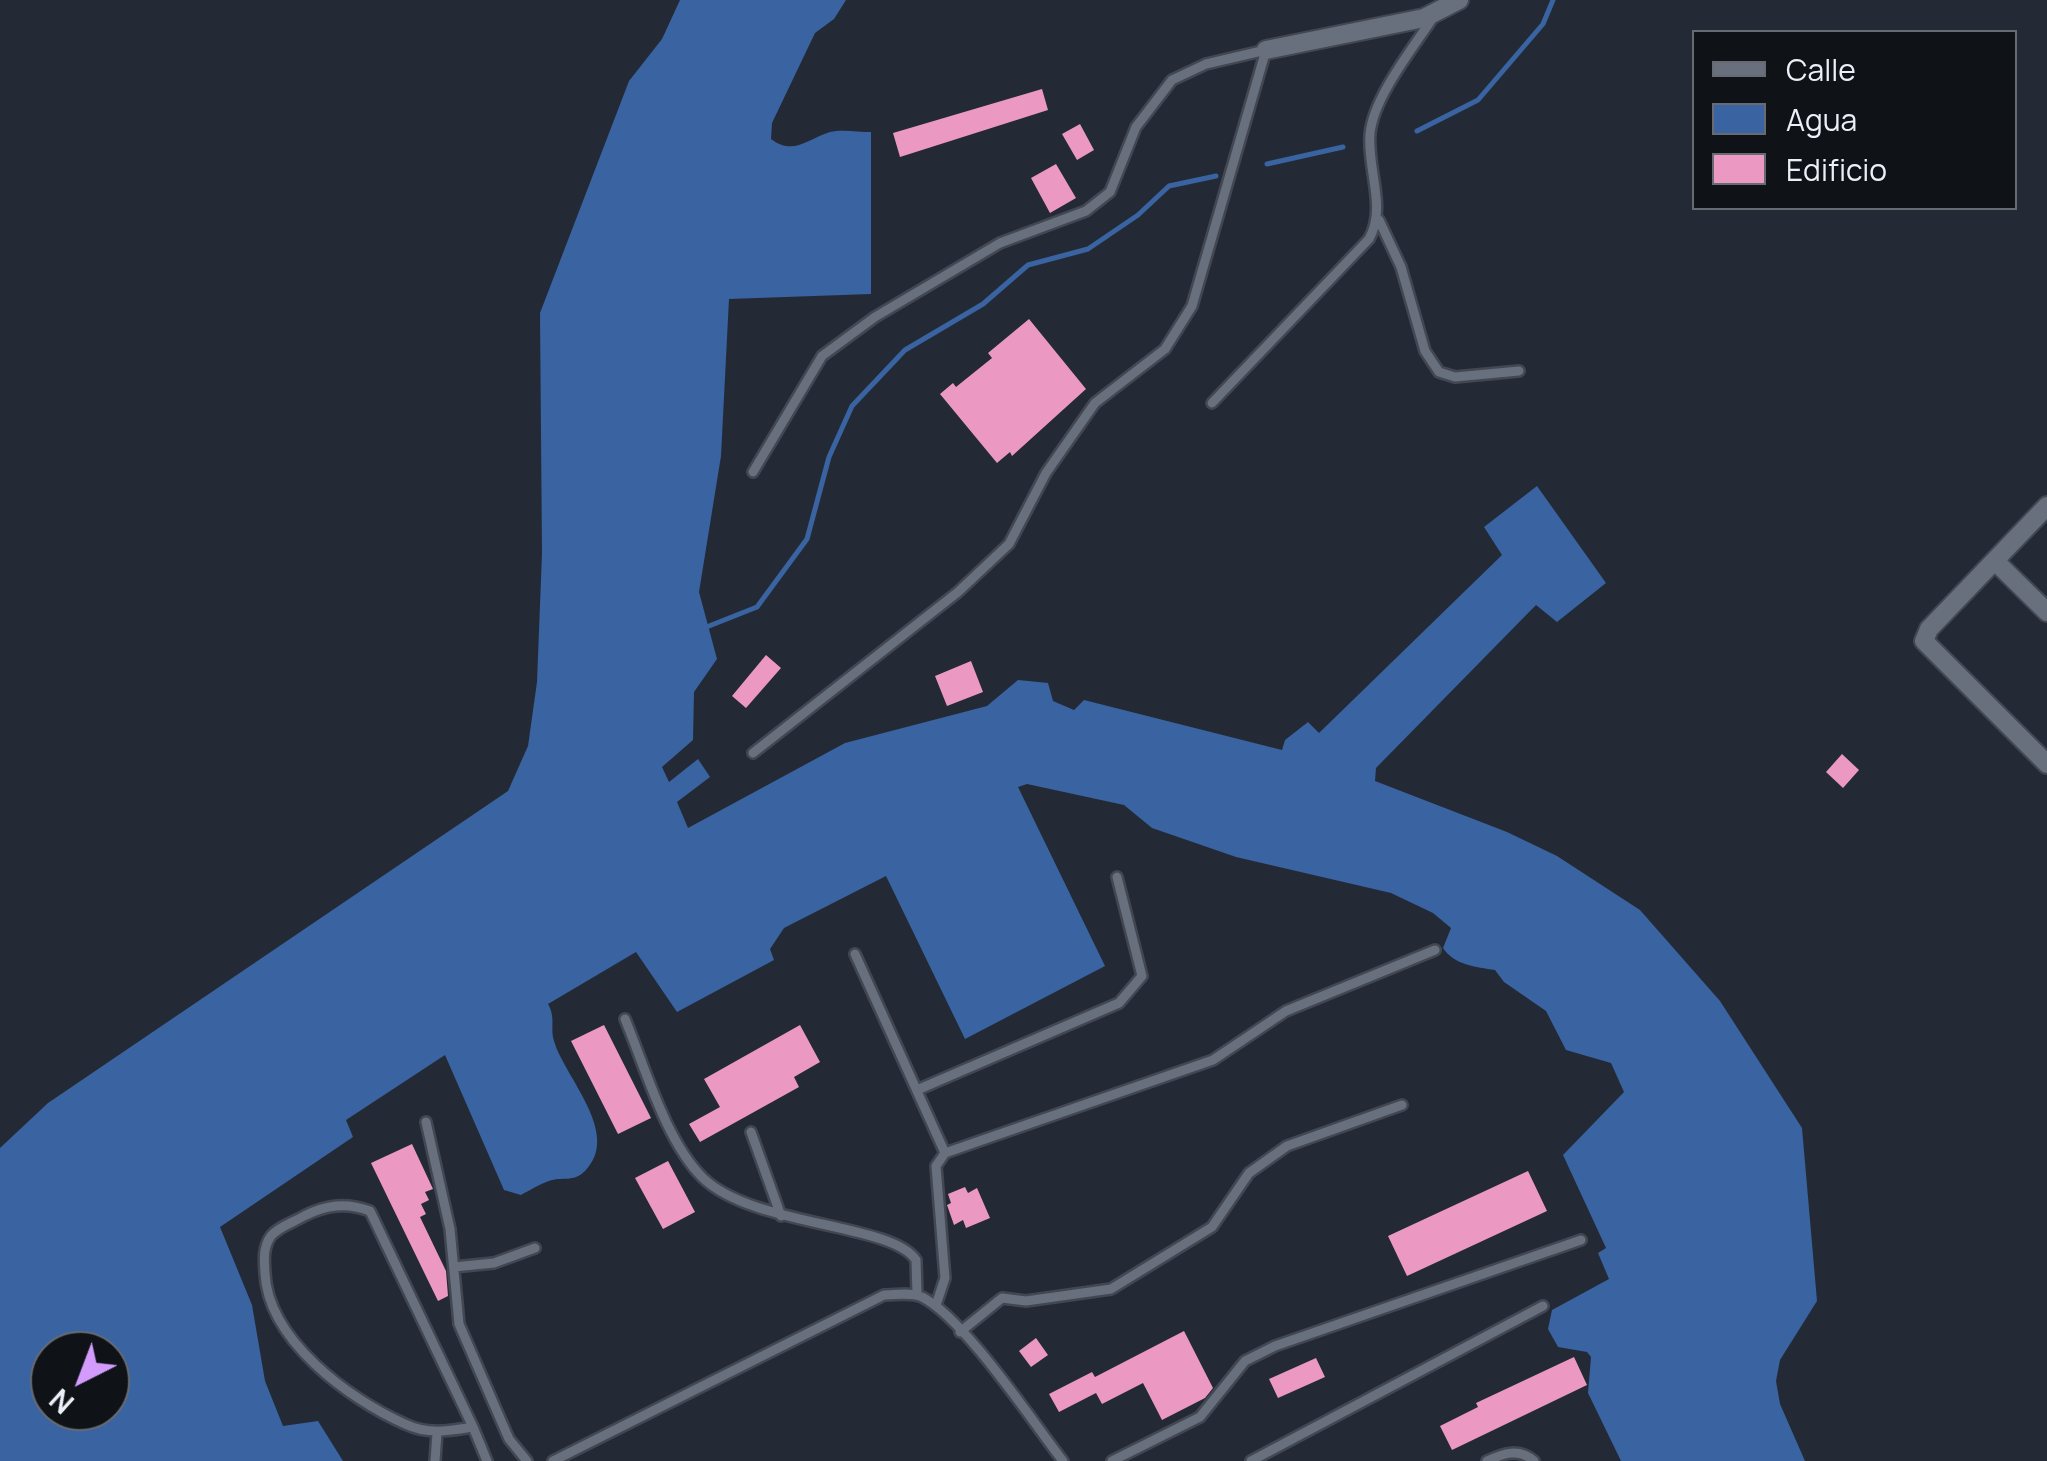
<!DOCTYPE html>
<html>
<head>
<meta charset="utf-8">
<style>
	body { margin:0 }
	#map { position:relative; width:2047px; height:1461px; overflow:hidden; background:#232a35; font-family:Manrope,sans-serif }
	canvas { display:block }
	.legend { position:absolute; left:1692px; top:30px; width:325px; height:180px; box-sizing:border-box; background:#0f1217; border:2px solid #676b71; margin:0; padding:12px 18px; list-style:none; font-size:30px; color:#ebf0f8 }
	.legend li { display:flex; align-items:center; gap:20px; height:50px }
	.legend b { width:50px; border:2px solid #676b71 }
	.north { position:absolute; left:30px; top:1331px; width:100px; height:100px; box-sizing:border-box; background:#0f1217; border:2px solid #676b71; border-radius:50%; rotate:222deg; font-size:28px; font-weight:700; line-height:40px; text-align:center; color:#ebf0f8 }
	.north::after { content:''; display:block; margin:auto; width:35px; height:45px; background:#d39cfc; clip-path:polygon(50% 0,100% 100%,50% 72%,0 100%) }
</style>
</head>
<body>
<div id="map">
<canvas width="2047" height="1461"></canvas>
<ul class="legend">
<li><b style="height:12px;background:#686f7d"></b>Calle</li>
<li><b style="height:28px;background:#3963a1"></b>Agua</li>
<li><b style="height:28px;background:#eb99c2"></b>Edificio</li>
</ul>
<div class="north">N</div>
</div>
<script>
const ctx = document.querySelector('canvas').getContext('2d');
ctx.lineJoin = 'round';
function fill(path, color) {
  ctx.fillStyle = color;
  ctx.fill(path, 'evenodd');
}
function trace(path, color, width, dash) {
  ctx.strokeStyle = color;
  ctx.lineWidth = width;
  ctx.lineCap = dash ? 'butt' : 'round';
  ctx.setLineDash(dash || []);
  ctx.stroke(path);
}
const water = new Path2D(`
	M 680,0 L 846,0 L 834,19 L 815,33 L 772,123 L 771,139 C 794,156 807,139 830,132 C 842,129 858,132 871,132 L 871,294 L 729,299 L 721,456 L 699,592 L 717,659 L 694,692 L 693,740 L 662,767 L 669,782 L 698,759 L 710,777 L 677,802 L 688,828 L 845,743 L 987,706 L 1018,680 L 1048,683 L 1053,701 L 1074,710 L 1084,700 L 1282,750 L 1285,740 L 1308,722 L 1319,733 L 1502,555 L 1484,527 L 1537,486 L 1606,583 L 1557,622 L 1536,605 L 1376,768 L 1375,781 L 1507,832 L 1557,856 L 1640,910 L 1720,1001 L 1802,1128 L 1817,1301 L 1780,1360 L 1776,1381 L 1780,1404 L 1805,1461 L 1621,1461 L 1588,1393 L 1591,1357 L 1587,1352 L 1558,1347 L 1548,1329 L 1552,1310 L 1609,1279 L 1598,1253 L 1606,1248 L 1563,1155 L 1624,1092 L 1611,1063 L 1566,1050 L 1546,1011 L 1504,982 L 1495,970 C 1476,967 1454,965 1443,948 L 1451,928 L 1433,913 L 1391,893 L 1236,857 L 1152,828 L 1124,805 L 1027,784 L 1018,787 L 1105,966 L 965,1039 L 886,876 L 784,928 L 770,949 L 774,960 L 677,1012 L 636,952 L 548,1004 C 556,1018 550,1027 554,1041 C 565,1078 622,1134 585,1171 C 573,1183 562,1176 549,1181 C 540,1184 530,1190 521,1195 L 504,1190 L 445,1055 L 346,1120 L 353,1137 L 220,1227 L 252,1305 L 265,1381 L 283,1426 L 318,1421 L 343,1461 L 0,1461 L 0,1148 L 48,1103 L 508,791 L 528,746 L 537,682 L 542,554 L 540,313 L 629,81 L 662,39 ZM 50,1351 L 110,1351 L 110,1411 L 50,1411 Z`);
const stream = new Path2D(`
	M 1417,131 L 1478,100 L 1543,24 L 1553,0
	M 1267,164 L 1343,147
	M 704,628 L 757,607 L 807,539 L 829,457 L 852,406 L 905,350 L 983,304 L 1028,265 L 1088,249 L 1138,215 L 1169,186 L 1216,176`);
const building = new Path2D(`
	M 1042,89 L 1048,110 L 900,157 L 893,133 Z
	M 1080,124 L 1094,150 L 1077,160 L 1062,134 Z
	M 1056,164 L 1076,198 L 1050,213 L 1031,178 Z
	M 1029,319 L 1086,389 L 1012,456 L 1010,452 L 997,463 L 940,394 L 953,383 L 956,387 L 992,358 L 988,353 Z
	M 766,655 L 781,668 L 746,708 L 732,696 Z
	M 971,661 L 983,692 L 947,706 L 935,676 Z
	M 1842,754 L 1859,770 L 1843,788 L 1826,772 Z
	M 604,1025 L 651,1118 L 618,1134 L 571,1041 Z
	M 800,1025 L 820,1062 L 794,1077 L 799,1087 L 700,1142 L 689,1124 L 720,1107 L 704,1079 Z
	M 412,1144 L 433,1189 L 425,1192 L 429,1200 L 421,1204 L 426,1214 L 420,1217 L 446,1271 L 448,1296 L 438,1301 L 371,1163 Z
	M 668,1161 L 695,1212 L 663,1229 L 635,1178 Z
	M 1528,1171 L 1547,1211 L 1407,1276 L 1388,1236 Z
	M 965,1187 L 968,1193 L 977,1188 L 990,1218 L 966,1228 L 963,1220 L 954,1225 L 947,1205 L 951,1203 L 948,1194 Z
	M 1184,1331 L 1213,1388 L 1205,1398 L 1162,1420 L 1143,1383 L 1102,1404 L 1096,1393 L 1059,1412 L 1049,1394 L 1092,1372 L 1095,1377 Z
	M 1036,1338 L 1048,1355 L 1031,1367 L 1019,1351 Z
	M 1574,1357 L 1587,1385 L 1452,1450 L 1440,1426 L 1478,1407 L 1476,1403 Z
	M 1316,1358 L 1325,1377 L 1278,1398 L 1269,1379 Z`);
const lane = new Path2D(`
	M 1379,220 L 1401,267 L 1425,351 L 1439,372 L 1455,377 L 1519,371
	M 1212,403 L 1369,239 C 1387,207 1367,170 1370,134 C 1373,98 1413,48 1432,19
	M 753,472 L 822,356 L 875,317 L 1000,243 L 1086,211 L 1110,192 L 1136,127 L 1172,80 L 1206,64 L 1266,50 L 1192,306 L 1165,349 L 1095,403 L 1046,473 L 1009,544 L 958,592 L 753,753
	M 855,954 L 945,1153
	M 625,1019 C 645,1067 666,1142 703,1178 C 754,1227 892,1223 916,1260 L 917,1294
	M 917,1090 L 1119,1003 L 1142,976 L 1117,877
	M 426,1122 L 450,1229 L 459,1324 L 509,1439 L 527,1461
	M 751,1132 L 781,1216
	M 454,1267 L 494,1263 L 535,1248
	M 936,1305 L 945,1278 L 936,1166 L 945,1153 L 1213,1060 L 1286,1011 L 1435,950
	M 960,1332 L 1002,1298 L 1026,1301 L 1111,1289 L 1212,1227 L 1249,1173 L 1287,1146 L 1402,1105
	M 473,1427 C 449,1431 428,1435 405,1424 C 349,1399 268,1340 265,1273 C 264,1260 263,1247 271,1236 C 278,1227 294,1222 304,1216 C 326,1205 346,1202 370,1211 L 473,1427 L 487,1461
	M 435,1461 L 437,1433
	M 553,1461 L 884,1295 C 896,1295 911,1292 922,1297 C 964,1318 1032,1421 1063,1461
	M 1112,1461 L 1200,1417 L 1245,1361 L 1275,1346 L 1581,1240
	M 1251,1461 L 1543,1306
	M 1487,1461 C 1504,1453 1519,1448 1534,1461`);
const street = new Path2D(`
	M 1266,50 L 1424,18 L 1459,0
	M 2047,506 L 1929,629 L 1924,641 L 2047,764
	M 1996,562 L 2047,612`);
fill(water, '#3963a1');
trace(stream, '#3963a1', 5);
fill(building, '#eb99c2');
trace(lane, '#424752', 14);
trace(street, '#424752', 22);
trace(lane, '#686f7d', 9);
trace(street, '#686f7d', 18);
</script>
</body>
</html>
